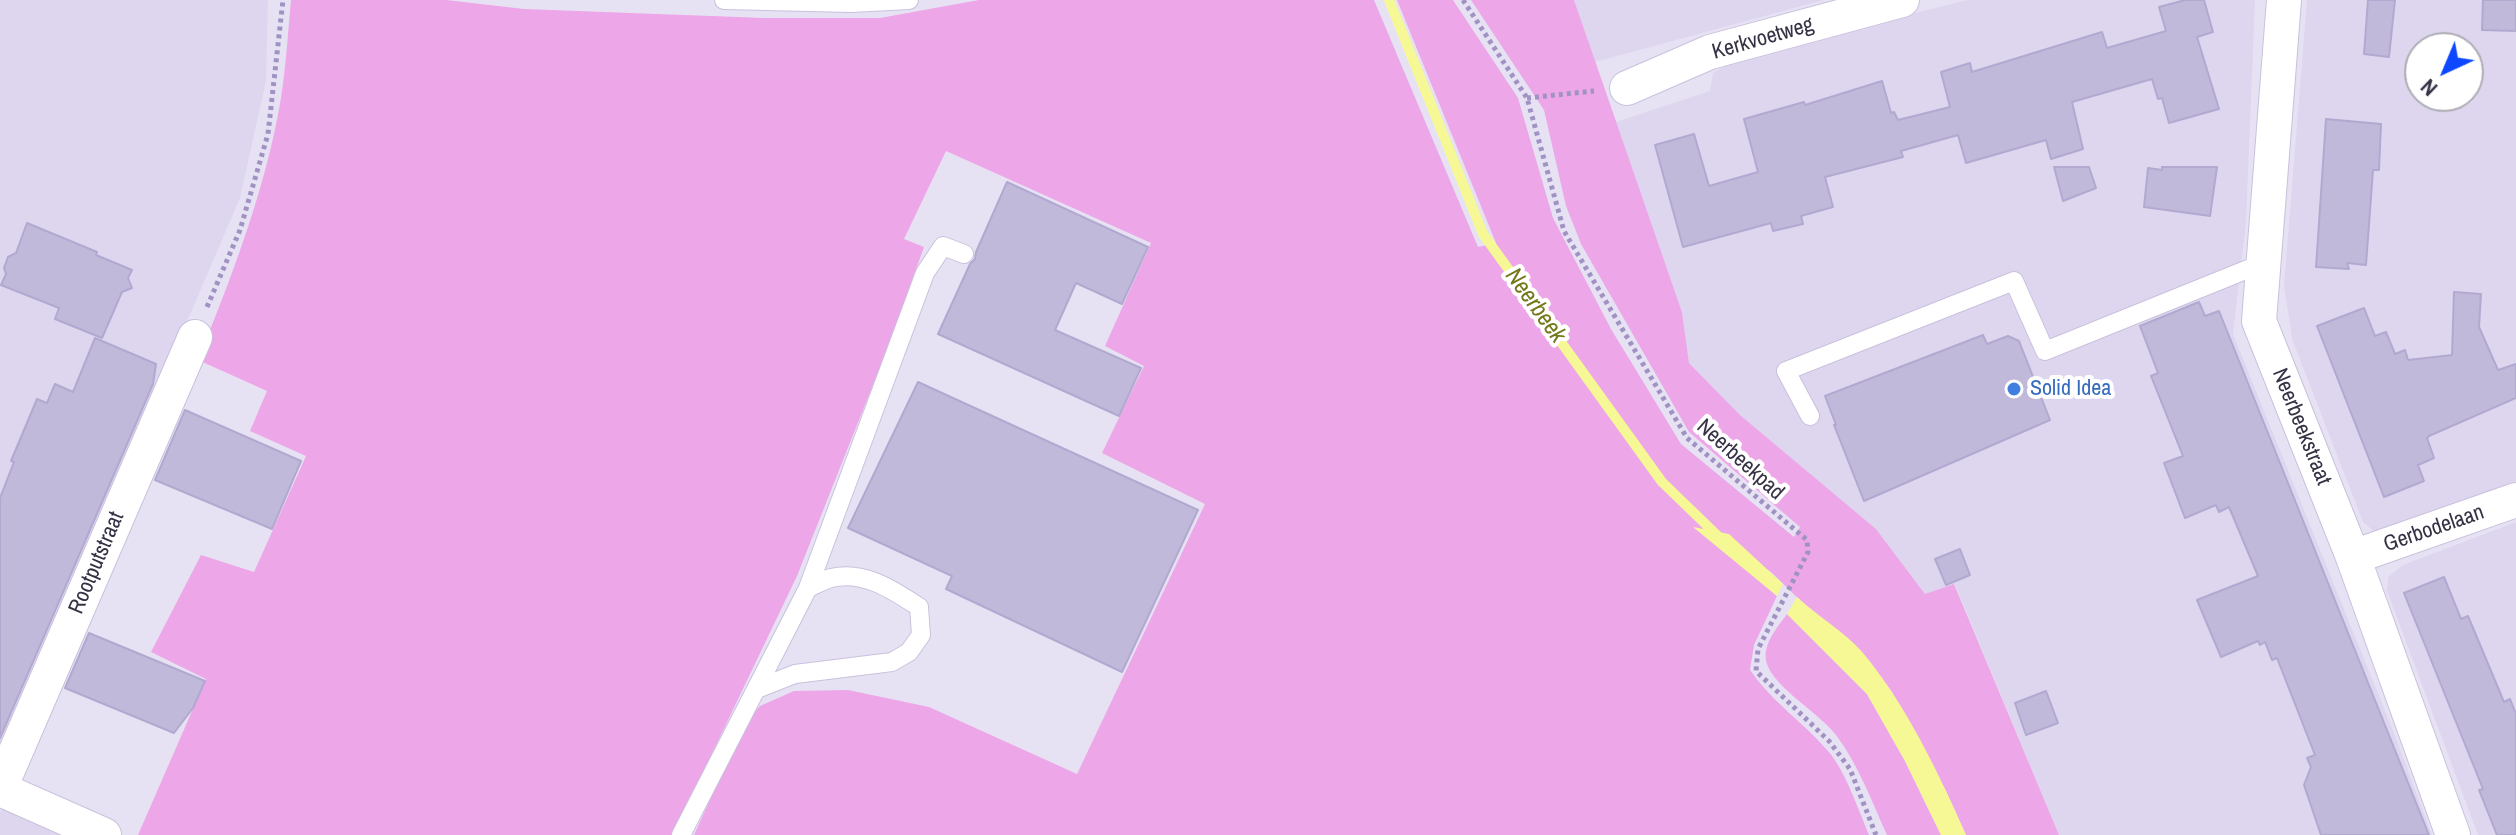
<!DOCTYPE html>
<html>
<head>
<meta charset="utf-8">
<style>
	body { margin:0 }
	#map { position:relative; width:2516px; height:835px; overflow:hidden; background:#e7e2f3; font-family:"Archivo Narrow",sans-serif }
	canvas { display:block }
	.north { position:absolute; left:2404px; top:32px; width:80px; height:80px; box-sizing:border-box; background:#fff; border:2px solid #afadb5; border-radius:50%; rotate:224deg; font-size:22px; font-weight:700; line-height:32px; text-align:center; color:#363245 }
	.north::after { content:''; display:block; margin:auto; width:28px; height:36px; background:#0d47ff; clip-path:polygon(50% 0,100% 100%,50% 72%,0 100%) }
</style>
</head>
<body>
<div id="map">
<canvas width="2516" height="835"></canvas>
<div class="north">N</div>
</div>
<script>
const ctx = document.querySelector('canvas').getContext('2d');
ctx.lineJoin = 'round';
function fill(path, color) {
  ctx.fillStyle = color;
  ctx.fill(path, 'evenodd');
}
function trace(path, color, width, dash) {
  ctx.strokeStyle = color;
  ctx.lineWidth = width;
  ctx.lineCap = dash ? 'butt' : 'round';
  ctx.setLineDash(dash || []);
  ctx.stroke(path);
}
function label(font, color, halo, rows, align = 'center') {
  ctx.font = font + ' "Archivo Narrow",sans-serif';
  ctx.lineWidth = 8;
  ctx.setLineDash([]);
  ctx.textBaseline = 'middle';
  ctx.strokeStyle = halo;
  ctx.fillStyle = color;
  for (const [text, x, y, turn = 0] of rows) {
    ctx.save();
    ctx.translate(x, y);
    ctx.rotate((+turn || 0) * Math.PI / 180);
    ctx.textAlign = isNaN(turn) ? turn : align;
    if (halo) ctx.strokeText(text, 0, 0);
    ctx.fillText(text, 0, 0);
    ctx.restore();
  }
}
const residential = new Path2D(`
	M 0,0 L 268,0 L 266,81 L 240,198 L 0,758 Z
	M 1574,0 L 1824,0 L 1595,62 Z
	M 1967,0 L 2255,0 L 2246,224 L 2233,334 L 2394,733 L 2432,835 L 2059,835 L 1955,584 L 1925,594 L 1876,529 L 1740,415 L 1689,363 L 1682,312 L 1616,122 L 1710,91 L 1713,73 L 1738,58 Z
	M 2307,0 L 2516,0 L 2516,481 L 2377,534 L 2363,522 L 2292,339 L 2284,285 ZM 2420,48 L 2468,48 L 2468,96 L 2420,96 Z
	M 2516,522 L 2516,835 L 2478,835 L 2387,591 L 2388,577 L 2403,565 Z
	M 4,804 L 75,835 L 0,835 L 0,813 Z`);
const green = new Path2D(`
	M 291,0 L 446,0 L 524,9 L 764,18 L 880,18 L 979,0 L 1374,0 L 1478,247 L 1496,243 L 1397,0 L 1453,0 L 1518,98 L 1553,218 L 1611,329 L 1681,444 L 1794,537 L 1800,527 L 1689,432 L 1581,244 L 1566,206 L 1544,110 L 1471,0 L 1574,0 L 1682,312 L 1689,363 L 1740,415 L 1876,529 L 1925,594 L 1954,584 L 2059,835 L 1966,835 L 1946,791 L 1892,692 L 1860,650 L 1811,611 L 1771,572 L 1695,527 L 1777,596 L 1754,645 L 1750,670 C 1772,702 1803,722 1828,751 C 1845,770 1859,811 1869,835 L 694,835 L 745,722 L 760,706 L 794,691 L 848,690 L 929,707 L 1077,774 L 1205,504 L 1102,453 L 1144,366 L 1105,346 L 1151,243 L 946,151 L 904,239 L 924,247 L 890,342 L 797,576 L 673,835 L 138,835 L 206,679 L 151,652 L 201,555 L 254,572 L 306,456 L 250,431 L 267,391 L 198,360 C 232,276 266,188 281,98 C 286,66 288,32 291,0 Z
	M 1787,614 L 1867,694 L 1905,761 L 1941,835 L 1887,835 C 1872,802 1858,764 1836,735 C 1820,714 1774,687 1767,664 C 1761,645 1777,628 1787,614 Z`);
const water = new Path2D(`
	M 1693,527 L 1729,534 L 1783,584 L 1777,596 Z
	M 1797,597 C 1817,616 1845,632 1863,653 C 1907,706 1938,772 1966,835 L 1941,835 L 1905,761 L 1867,694 L 1787,614 Z`);
const stream = new Path2D(`
	M 1389,0 L 1483,234 L 1662,482 L 1721,539`);
const building = new Path2D(`
	M 2185,0 L 2204,0 L 2213,32 L 2197,37 L 2219,109 L 2169,123 L 2162,98 L 2158,99 L 2152,79 L 2072,102 L 2083,149 L 2051,159 L 2046,140 L 1966,163 L 1958,135 L 1901,151 L 1903,157 L 1825,177 L 1833,207 L 1801,216 L 1803,224 L 1773,231 L 1771,223 L 1683,247 L 1655,145 L 1694,134 L 1709,186 L 1758,172 L 1744,119 L 1804,102 L 1805,105 L 1882,81 L 1891,113 L 1894,112 L 1898,120 L 1950,107 L 1941,72 L 1970,63 L 1972,72 L 2102,32 L 2107,48 L 2166,31 L 2159,7 Z
	M 2368,0 L 2395,0 L 2389,57 L 2364,54 Z
	M 2483,0 L 2516,0 L 2516,31 L 2482,30 Z
	M 2326,119 L 2381,124 L 2379,170 L 2373,170 L 2366,265 L 2347,263 L 2349,269 L 2316,267 Z
	M 2054,167 L 2089,167 L 2096,188 L 2063,201 Z
	M 2162,167 L 2217,167 L 2210,216 L 2144,207 L 2148,168 L 2162,170 Z
	M 1007,182 L 1148,247 L 1122,304 L 1076,283 L 1055,330 L 1141,368 L 1119,416 L 938,334 L 970,264 L 975,259 L 976,252 Z
	M 27,223 L 97,252 L 96,255 L 132,270 L 128,278 L 132,288 L 122,292 L 102,338 L 55,319 L 59,308 L 1,285 L 6,274 L 4,268 L 8,257 L 16,253 Z
	M 2454,292 L 2481,294 L 2479,327 L 2498,370 L 2516,364 L 2516,398 L 2429,436 L 2427,438 L 2434,458 L 2418,465 L 2424,481 L 2384,497 L 2317,326 L 2364,308 L 2375,336 L 2386,332 L 2395,354 L 2405,350 L 2408,360 L 2452,355 Z
	M 2199,302 L 2205,316 L 2219,311 L 2429,835 L 2321,835 L 2304,785 L 2311,767 L 2307,758 L 2315,755 L 2277,658 L 2272,660 L 2265,642 L 2260,645 L 2258,641 L 2221,657 L 2197,600 L 2258,576 L 2229,507 L 2219,512 L 2216,505 L 2185,518 L 2164,463 L 2183,456 L 2151,376 L 2158,373 L 2140,326 Z
	M 1983,335 L 1987,344 L 2008,336 L 2019,341 L 2050,420 L 1864,501 L 1834,425 L 1836,425 L 1825,396 Z
	M 95,338 L 156,364 L 153,384 L 0,738 L 0,498 L 14,462 L 11,461 L 37,399 L 47,403 L 55,384 L 73,392 Z
	M 918,382 L 1198,510 L 1122,672 L 946,589 L 952,576 L 848,528 Z
	M 185,410 L 301,461 L 272,529 L 155,480 Z
	M 1960,549 L 1970,575 L 1946,585 L 1935,559 Z
	M 2444,577 L 2461,619 L 2468,616 L 2504,702 L 2510,699 L 2516,714 L 2516,835 L 2497,835 L 2479,790 L 2483,789 L 2404,593 Z
	M 89,633 L 205,681 L 193,708 L 174,733 L 65,688 Z
	M 2046,691 L 2058,723 L 2026,735 L 2015,703 Z`);
const path = new Path2D(`
	M 1463,0 L 1527,98 L 1564,231 L 1687,438 L 1807,540 L 1808,552 L 1758,649 L 1756,671 L 1829,741 L 1850,769 L 1876,835
	M 1527,98 L 1594,91
	M 207,307 L 240,230 L 268,134 L 283,0`);
const lane = new Path2D(`
	M 724,0 L 851,3 L 909,0
	M 1810,416 L 1786,371 L 2014,281 L 2045,351 L 2263,263
	M 808,588 L 925,273 L 943,246 L 964,254
	M 681,835 L 808,588 C 815,585 824,580 831,578 C 864,570 893,590 919,607 L 921,635 L 909,652 L 892,662 L 795,674 L 757,689`);
const street = new Path2D(`
	M 2284,0 L 2259,321 L 2353,557 L 2453,835
	M 1627,88 L 1710,52 L 1902,0
	M 2353,557 L 2516,500
	M 0,788 L 195,337
	M 0,789 L 104,835`);
const markers = [
	[2014,389,8,"#3f7fe0"]
];
const streetNames = [
	["Kerkvoetweg",1763,39,-16],
	["Neerbeekstraat",2301,427,68],
	["Neerbeekpad",1740,460,42],
	["Gerbodelaan",2434,529,-19],
	["Rootputstraat",97,563,-67]
];
const shopNames = [
	["Solid Idea",2030,389]
];
const waterNames = [
	["Neerbeek",1535,306,54]
];
fill(residential, '#ded6ef');
fill(green, '#eda6e8');
fill(water, '#f6f896');
trace(stream, '#f6f896', 10);
fill(building, '#c0b9d9');
trace(building, '#b2a9d1', 2);
trace(lane, '#c9c1dd', 20);
trace(street, '#c9c1dd', 36);
trace(path, '#a093c3', 5, [4, 4]);
trace(lane, '#fff', 18);
trace(street, '#fff', 34);
for (const [x, y, r, color] of markers) {
  const dot = new Path2D();
  dot.arc(x, y, r, 0, 2 * Math.PI);
  ctx.fillStyle = color;
  ctx.fill(dot);
  trace(dot, '#fff', 3);
}
label('22px', '#363245', '#fff', streetNames);
label('22px', '#366cbe', '#fff', shopNames, 'left');
label('italic 24px', '#75781a', '#fff', waterNames);
</script>
</body>
</html>
